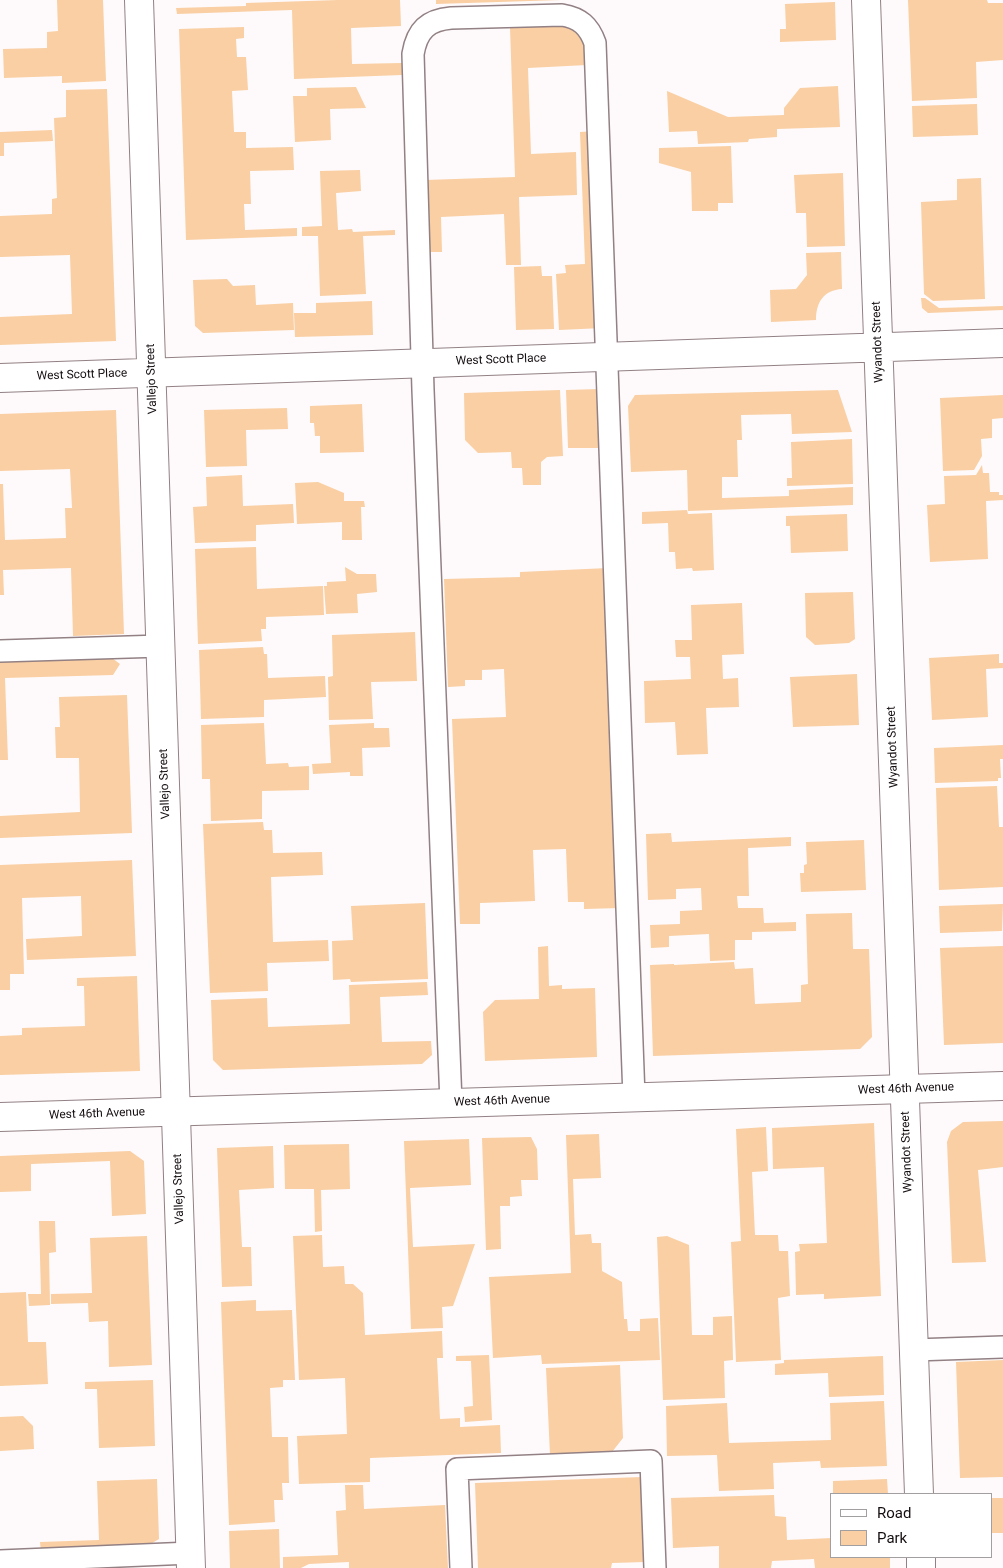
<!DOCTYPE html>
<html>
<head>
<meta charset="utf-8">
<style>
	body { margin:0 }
	#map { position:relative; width:1003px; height:1568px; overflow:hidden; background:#fefafb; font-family:Roboto,sans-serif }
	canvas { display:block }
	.legend { position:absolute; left:830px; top:1493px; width:162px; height:65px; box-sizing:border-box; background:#fff; border:1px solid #a19f9f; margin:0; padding:6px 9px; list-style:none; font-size:15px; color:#150e10 }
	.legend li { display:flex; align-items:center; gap:10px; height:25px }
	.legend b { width:25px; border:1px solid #a19f9f }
</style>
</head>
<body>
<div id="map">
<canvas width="1003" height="1568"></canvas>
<ul class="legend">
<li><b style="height:6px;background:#fff"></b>Road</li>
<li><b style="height:14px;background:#f9cfa3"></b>Park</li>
</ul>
</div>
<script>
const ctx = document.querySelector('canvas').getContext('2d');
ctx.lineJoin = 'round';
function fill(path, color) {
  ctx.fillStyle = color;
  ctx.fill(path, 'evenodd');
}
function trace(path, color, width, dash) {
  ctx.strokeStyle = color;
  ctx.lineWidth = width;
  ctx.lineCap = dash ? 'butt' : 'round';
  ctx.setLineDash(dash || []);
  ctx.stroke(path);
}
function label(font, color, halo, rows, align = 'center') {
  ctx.font = font + ' Roboto,sans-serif';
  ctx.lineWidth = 4;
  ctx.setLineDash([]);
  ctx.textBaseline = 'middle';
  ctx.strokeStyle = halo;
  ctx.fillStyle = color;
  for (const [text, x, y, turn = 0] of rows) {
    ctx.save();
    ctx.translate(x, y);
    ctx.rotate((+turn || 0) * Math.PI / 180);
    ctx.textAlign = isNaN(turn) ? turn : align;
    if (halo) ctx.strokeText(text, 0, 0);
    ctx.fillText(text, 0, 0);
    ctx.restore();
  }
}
const green = new Path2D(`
	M 57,0 L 103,0 L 106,81 L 62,83 L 62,76 L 4,78 L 3,49 L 47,48 L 47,32 L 58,31 Z
	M 338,0 L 400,0 L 401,26 L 351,28 L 352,64 L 402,63 L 402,75 L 294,79 L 292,10 L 177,14 L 176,8 L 246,6 L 246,3 Z
	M 436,0 L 561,0 L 436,4 Z
	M 908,0 L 987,0 L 988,3 L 1003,3 L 1003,60 L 976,62 L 977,98 L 912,101 Z
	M 835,2 L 836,40 L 780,42 L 780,29 L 786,29 L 785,4 Z
	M 575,25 L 586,36 L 587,65 L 528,68 L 531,154 L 576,152 L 577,195 L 519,197 L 521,265 L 506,265 L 504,214 L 441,217 L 442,252 L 428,252 L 425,180 L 515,177 L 510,27 Z
	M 244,27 L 244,38 L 236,39 L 237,57 L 246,57 L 248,90 L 232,91 L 234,132 L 246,132 L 246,148 L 293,147 L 294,170 L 250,171 L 251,204 L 244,204 L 245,230 L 297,228 L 297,236 L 186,240 L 179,29 Z
	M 838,86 L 840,127 L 777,129 L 777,137 L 749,139 L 748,142 L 698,144 L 697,131 L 669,132 L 667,91 L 728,117 L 784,115 L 784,108 L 800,88 Z
	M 356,87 L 366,108 L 330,109 L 331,140 L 295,142 L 293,96 L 307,96 L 307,88 Z
	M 107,89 L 116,341 L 0,345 L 0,317 L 72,314 L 70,255 L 0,257 L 0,216 L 52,214 L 52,199 L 57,198 L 54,118 L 66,117 L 66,90 Z
	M 977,104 L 978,135 L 913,137 L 912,106 Z
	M 52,130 L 53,141 L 4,143 L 4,156 L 0,156 L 0,132 Z
	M 596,131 L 603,328 L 559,330 L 556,274 L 566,273 L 565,265 L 585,264 L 580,132 Z
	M 731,146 L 733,203 L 718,203 L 718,211 L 692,211 L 691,172 L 659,163 L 659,148 Z
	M 360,170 L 361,191 L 336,193 L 338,230 L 352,229 L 353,232 L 395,230 L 395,235 L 363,236 L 366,294 L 320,296 L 318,236 L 302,236 L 302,227 L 322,226 L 320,171 Z
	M 843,173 L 845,246 L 807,247 L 806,213 L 796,213 L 794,175 Z
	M 981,178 L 985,299 L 933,301 L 924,294 L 921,202 L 957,200 L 957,179 Z
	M 841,252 L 842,289 C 824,290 816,302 816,320 L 771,322 L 770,290 L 796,289 L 807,275 L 806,253 Z
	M 541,266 L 542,276 L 552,276 L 554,329 L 516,330 L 514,267 Z
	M 227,279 L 233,286 L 255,285 L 256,305 L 293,303 L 294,330 L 203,333 L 195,326 L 193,280 Z
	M 921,298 L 925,298 L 939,308 L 1003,306 L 1003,310 L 928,313 L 922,308 Z
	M 372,301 L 373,335 L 295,337 L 294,313 L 316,313 L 316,303 Z
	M 599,389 L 601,448 L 568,448 L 566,390 Z
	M 560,390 L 563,456 L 547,457 L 541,462 L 541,485 L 523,485 L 522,468 L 512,468 L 511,452 L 478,453 L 465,440 L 464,393 Z
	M 838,390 L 852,432 L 792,434 L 791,414 L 741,415 L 742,440 L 737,440 L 738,477 L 722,477 L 722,498 L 789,496 L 789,490 L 853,487 L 853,505 L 688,511 L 687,470 L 631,472 L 628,406 L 635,395 Z
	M 1003,395 L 1003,418 L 992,419 L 992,438 L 981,439 L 982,456 L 974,470 L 943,471 L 940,398 Z
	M 362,404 L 364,452 L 320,453 L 320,436 L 315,436 L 314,423 L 310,423 L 310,406 Z
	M 287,408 L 288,429 L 246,430 L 247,466 L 206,467 L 204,410 Z
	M 116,410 L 124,634 L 73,636 L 71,568 L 3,570 L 4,595 L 0,595 L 0,484 L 3,484 L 5,540 L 66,538 L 65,508 L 72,508 L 70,469 L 0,471 L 0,414 Z
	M 852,439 L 853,484 L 787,486 L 787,478 L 792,478 L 791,442 Z
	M 982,465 L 983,473 L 989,473 L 990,492 L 999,492 L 999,495 L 1003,495 L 1003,500 L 986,501 L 988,559 L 930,562 L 927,505 L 945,504 L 944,476 L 976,475 Z
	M 242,475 L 243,506 L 293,504 L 294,523 L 256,525 L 256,541 L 195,543 L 193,507 L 207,506 L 206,477 Z
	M 318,482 L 344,493 L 344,501 L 364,501 L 365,507 L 361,507 L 362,540 L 342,540 L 342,522 L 297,524 L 295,483 Z
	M 687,510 L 688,514 L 712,513 L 714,570 L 693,571 L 692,568 L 676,569 L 675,552 L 669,552 L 668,523 L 642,524 L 642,512 Z
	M 847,514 L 848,551 L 791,553 L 790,526 L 786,526 L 786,516 Z
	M 256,547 L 257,589 L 323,586 L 324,615 L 266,617 L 266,629 L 261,629 L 262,641 L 198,644 L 195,549 Z
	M 345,567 L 357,574 L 376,574 L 377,592 L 357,594 L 358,613 L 326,614 L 324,586 L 327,586 L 327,582 L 346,581 Z
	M 608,568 L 621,908 L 584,909 L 584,902 L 568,902 L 566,849 L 533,850 L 535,901 L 480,903 L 480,924 L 460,924 L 452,719 L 506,717 L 504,669 L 482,670 L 482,680 L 465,680 L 465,686 L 448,687 L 444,579 L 520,577 L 520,572 Z
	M 853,592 L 855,639 L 849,643 L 815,645 L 806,637 L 805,593 Z
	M 742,603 L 744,654 L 722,655 L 723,679 L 738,678 L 739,707 L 706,708 L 708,754 L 677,755 L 675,722 L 645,723 L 644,681 L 691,679 L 690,657 L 676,657 L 675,640 L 692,640 L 691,605 Z
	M 415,632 L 417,681 L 371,682 L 373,719 L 329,720 L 328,677 L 333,676 L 332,635 Z
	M 263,647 L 264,654 L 267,654 L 268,678 L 325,676 L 326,697 L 264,700 L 264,717 L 201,719 L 199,650 Z
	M 999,654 L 999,663 L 1003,663 L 1003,668 L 986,669 L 988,717 L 932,720 L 929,658 Z
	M 112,658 L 120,664 L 113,675 L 5,678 L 8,760 L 0,760 L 0,661 Z
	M 857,674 L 859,725 L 793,727 L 790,677 Z
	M 127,695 L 132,833 L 0,838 L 0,816 L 80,812 L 79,758 L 56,758 L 55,727 L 60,727 L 59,697 Z
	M 264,723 L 266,764 L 288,763 L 289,767 L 309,766 L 309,790 L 262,791 L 262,819 L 211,821 L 210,779 L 202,779 L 201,725 Z
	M 374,723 L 374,728 L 389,728 L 390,747 L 362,748 L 363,776 L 350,776 L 350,772 L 313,774 L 312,764 L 331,763 L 329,725 Z
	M 1003,745 L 1003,759 L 1000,759 L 1001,778 L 998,778 L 998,781 L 935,783 L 934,748 Z
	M 997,786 L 999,827 L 1003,827 L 1003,887 L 939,890 L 936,788 Z
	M 263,822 L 264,830 L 272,830 L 273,853 L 322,852 L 323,875 L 271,877 L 273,942 L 328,940 L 329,961 L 267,963 L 268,991 L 210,993 L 203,824 Z
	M 671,833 L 672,842 L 791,837 L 791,846 L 748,848 L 749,896 L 737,896 L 738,908 L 763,908 L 764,923 L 796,922 L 796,931 L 752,932 L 752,940 L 735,940 L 735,960 L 710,961 L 709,934 L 669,936 L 669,947 L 651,948 L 650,925 L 680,924 L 680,911 L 702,910 L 701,888 L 676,889 L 676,899 L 648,900 L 646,834 Z
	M 864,840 L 866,890 L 801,892 L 800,873 L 804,873 L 804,865 L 807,864 L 806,842 Z
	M 132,860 L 136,956 L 27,960 L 26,939 L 82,936 L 81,896 L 22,898 L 24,974 L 10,974 L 10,990 L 0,990 L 0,865 Z
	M 425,903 L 428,979 L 351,982 L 350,979 L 333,980 L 332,941 L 353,940 L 351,906 Z
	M 1003,904 L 1002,931 L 940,933 L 939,906 Z
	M 852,913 L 853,949 L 869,949 L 872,1037 L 860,1049 L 653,1056 L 650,965 L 674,964 L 674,965 L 734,962 L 735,969 L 753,968 L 755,1004 L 801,1002 L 801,985 L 808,984 L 806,914 Z
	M 548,946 L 549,986 L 562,985 L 562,989 L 595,988 L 597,1057 L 485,1061 L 483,1012 L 495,1000 L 539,999 L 538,947 Z
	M 1003,946 L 1003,1043 L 944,1045 L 940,948 Z
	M 137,976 L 140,1071 L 0,1075 L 0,1036 L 22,1035 L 22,1028 L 85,1026 L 84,986 L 77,986 L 77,978 Z
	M 427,982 L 428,995 L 380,997 L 382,1042 L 431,1041 L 432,1055 L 422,1064 L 223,1070 L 213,1060 L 211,1000 L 267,998 L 268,1027 L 350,1024 L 349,985 Z
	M 1003,1121 L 1003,1167 L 978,1170 L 986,1262 L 952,1263 L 947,1142 L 951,1131 L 963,1122 Z
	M 874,1123 L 881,1296 L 824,1299 L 824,1294 L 796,1295 L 795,1252 L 800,1251 L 799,1244 L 827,1243 L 824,1167 L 773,1169 L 772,1128 Z
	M 766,1127 L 768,1171 L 752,1172 L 755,1235 L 778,1235 L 779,1251 L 788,1251 L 790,1296 L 778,1298 L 781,1360 L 736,1362 L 731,1242 L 741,1241 L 736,1129 Z
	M 599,1134 L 601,1178 L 573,1179 L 575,1235 L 591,1234 L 592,1243 L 601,1243 L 602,1271 L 622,1282 L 624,1319 L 627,1319 L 628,1331 L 640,1331 L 640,1319 L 658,1318 L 660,1360 L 542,1364 L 541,1355 L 493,1358 L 489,1277 L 571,1273 L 566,1135 Z
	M 531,1137 L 537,1149 L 538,1180 L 521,1180 L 522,1196 L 510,1197 L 510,1206 L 500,1206 L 501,1249 L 486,1250 L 482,1138 Z
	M 469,1139 L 471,1185 L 410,1188 L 413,1247 L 475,1244 L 453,1306 L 442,1307 L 443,1328 L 411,1329 L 404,1141 Z
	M 349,1144 L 350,1189 L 321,1190 L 322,1231 L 315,1232 L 314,1189 L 285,1189 L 284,1145 Z
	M 273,1146 L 274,1188 L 239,1190 L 242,1247 L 251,1247 L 252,1286 L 222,1287 L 217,1148 Z
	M 130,1151 L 144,1161 L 146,1214 L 112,1216 L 110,1161 L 31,1164 L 31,1191 L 0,1192 L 0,1156 Z
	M 39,1221 L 55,1221 L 56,1252 L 49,1253 L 50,1305 L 29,1306 L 28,1294 L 41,1294 Z
	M 322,1235 L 323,1267 L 344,1266 L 345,1284 L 353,1284 L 363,1293 L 365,1335 L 442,1331 L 443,1358 L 437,1358 L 440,1419 L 460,1418 L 460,1427 L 500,1425 L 501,1453 L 370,1458 L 370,1482 L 299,1484 L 297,1436 L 347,1434 L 345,1378 L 299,1380 L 293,1236 Z
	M 147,1236 L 152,1365 L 109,1367 L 108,1321 L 89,1322 L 88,1303 L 51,1304 L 51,1294 L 92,1293 L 90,1238 Z
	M 667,1236 L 689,1245 L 692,1335 L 713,1335 L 713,1317 L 732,1316 L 733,1360 L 724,1361 L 725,1398 L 663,1400 L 657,1237 Z
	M 26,1292 L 28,1342 L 46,1342 L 48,1384 L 0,1386 L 0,1293 Z
	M 256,1300 L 256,1311 L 292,1310 L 295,1380 L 283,1380 L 283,1387 L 270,1388 L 272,1437 L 288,1437 L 289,1483 L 282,1483 L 283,1500 L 274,1500 L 275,1522 L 229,1525 L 221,1302 Z
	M 489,1355 L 492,1420 L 465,1422 L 464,1407 L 473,1406 L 471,1361 L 456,1361 L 456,1356 Z
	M 883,1356 L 884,1395 L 829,1397 L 828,1373 L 775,1375 L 775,1364 L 784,1363 L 784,1360 Z
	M 1003,1360 L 1003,1477 L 960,1478 L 956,1362 Z
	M 620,1365 L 623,1438 L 612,1452 L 550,1455 L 546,1368 Z
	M 153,1380 L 155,1446 L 99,1448 L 97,1389 L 85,1389 L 85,1382 Z
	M 884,1401 L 887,1466 L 821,1468 L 820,1461 L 773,1463 L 774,1489 L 719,1491 L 717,1455 L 667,1456 L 666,1406 L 727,1403 L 729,1443 L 831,1440 L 830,1403 Z
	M 23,1416 L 33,1426 L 34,1449 L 0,1451 L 0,1417 Z
	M 642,1477 L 645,1562 L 612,1563 L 611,1568 L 478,1568 L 475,1483 Z
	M 157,1479 L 159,1539 L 142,1549 L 41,1552 L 40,1542 L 99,1540 L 97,1481 Z
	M 887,1479 L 888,1494 L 833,1494 L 833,1481 Z
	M 345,1485 L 363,1485 L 364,1509 L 445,1505 L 448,1568 L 349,1568 L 349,1562 L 309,1564 L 301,1568 L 283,1568 L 283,1557 L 338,1555 L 336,1511 L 346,1510 Z
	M 774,1495 L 775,1516 L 786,1517 L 787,1540 L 832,1538 L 832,1557 L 890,1557 L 890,1568 L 815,1568 L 814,1559 L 772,1561 L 771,1568 L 719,1568 L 719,1546 L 673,1548 L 671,1498 Z
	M 992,1498 L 1003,1498 L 1003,1533 L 992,1533 Z
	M 279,1529 L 280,1568 L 230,1568 L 229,1531 Z`);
const lane = new Path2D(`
	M 0,651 L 161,646
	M 451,1103 L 423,390 L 413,54 C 417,30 428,20 451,18 L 562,15 C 580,18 589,26 595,43 L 634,1097
	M 914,1350 L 1003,1347
	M 0,1561 L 191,1553
	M 461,1568 L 457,1469 L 651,1461 L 655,1568`);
const street = new Path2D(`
	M 139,0 L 191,1568
	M 866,0 L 919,1494
	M 0,378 L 1003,343
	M 921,1557 L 921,1568`);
const secondary = new Path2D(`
	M 0,1117 L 1003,1086`);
const streetNames = [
	["Wyandot Street",878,342,-92],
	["West Scott Place",501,360,-2],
	["West Scott Place",82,375,-2],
	["Vallejo Street",152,379,-92],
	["Wyandot Street",893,747,-92],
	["Vallejo Street",165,784,-92],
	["West 46th Avenue",906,1089,-2],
	["West 46th Avenue",502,1101,-2],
	["West 46th Avenue",97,1114,-2],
	["Wyandot Street",907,1152,-92],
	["Vallejo Street",179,1189,-92]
];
fill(green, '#f9cfa3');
trace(lane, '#928084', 24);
trace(street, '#928084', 30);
trace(secondary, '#928084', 30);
trace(lane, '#fff', 21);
trace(street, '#fff', 28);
trace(secondary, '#fff', 28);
label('12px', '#150e10', '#fff', streetNames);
</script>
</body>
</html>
